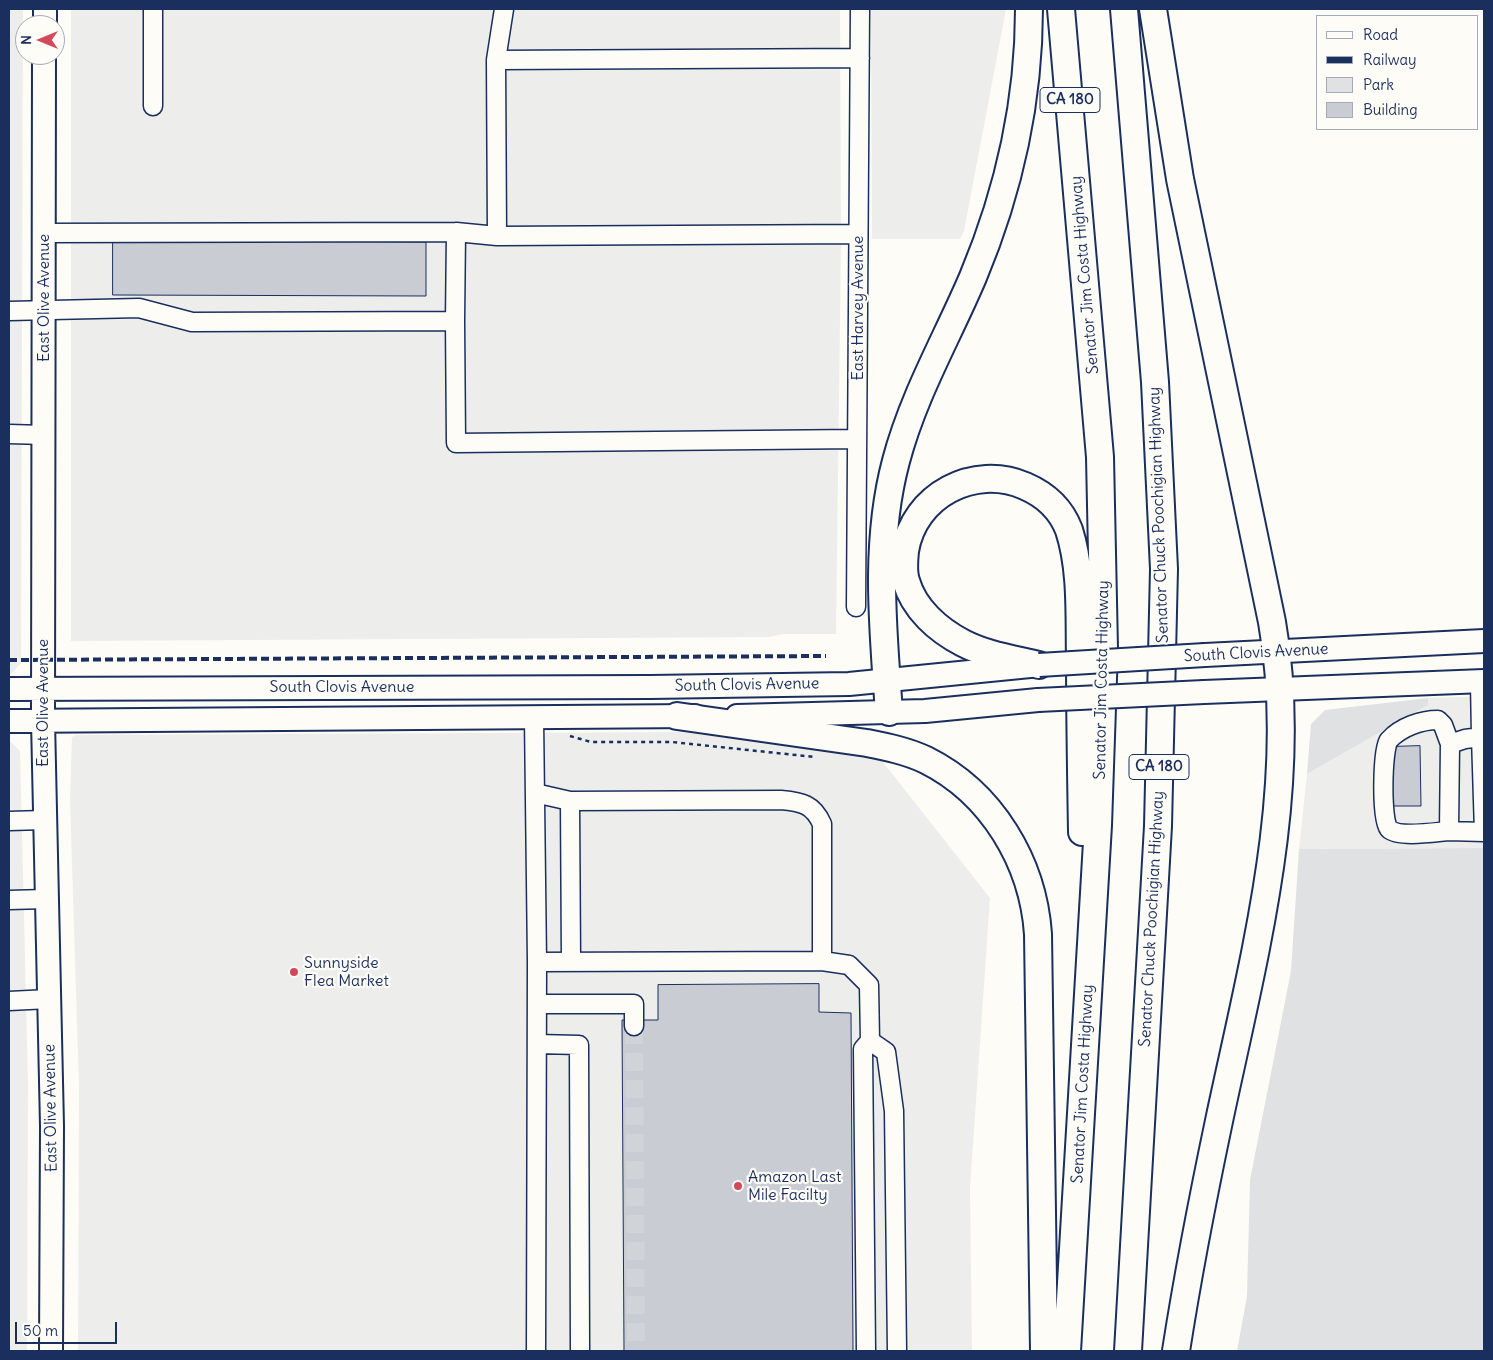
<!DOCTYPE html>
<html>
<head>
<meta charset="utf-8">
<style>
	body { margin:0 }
	#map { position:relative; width:1493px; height:1360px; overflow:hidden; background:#fdfcf7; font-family:Delius,sans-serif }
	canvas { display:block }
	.frame { position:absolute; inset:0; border:10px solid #1b2f5e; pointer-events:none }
	.legend { position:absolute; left:1316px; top:15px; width:162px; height:115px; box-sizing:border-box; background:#fdfcf7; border:1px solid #a3aaba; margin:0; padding:6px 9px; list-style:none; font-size:15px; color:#1b2f5e }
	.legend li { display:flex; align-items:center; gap:10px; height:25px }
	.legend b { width:25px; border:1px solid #a3aaba }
	.north { position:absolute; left:15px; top:15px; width:50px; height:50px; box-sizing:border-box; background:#fdfcf7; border:1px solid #a3aaba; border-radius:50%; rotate:270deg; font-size:14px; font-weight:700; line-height:20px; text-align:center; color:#1b2f5e }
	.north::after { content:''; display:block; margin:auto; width:18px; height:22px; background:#d1495b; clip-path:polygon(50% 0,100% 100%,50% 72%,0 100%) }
	.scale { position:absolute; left:15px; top:1322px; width:102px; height:22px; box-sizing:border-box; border:2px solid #1b2f5e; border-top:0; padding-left:6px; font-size:15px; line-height:18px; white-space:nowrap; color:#1b2f5e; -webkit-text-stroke:4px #fdfcf7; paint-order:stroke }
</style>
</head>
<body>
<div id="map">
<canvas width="1493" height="1360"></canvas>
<div class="frame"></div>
<ul class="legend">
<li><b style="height:6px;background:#fdfcf7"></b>Road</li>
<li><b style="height:6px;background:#1b2f5e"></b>Railway</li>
<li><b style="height:14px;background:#e0e1e3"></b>Park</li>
<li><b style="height:14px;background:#c9ccd3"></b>Building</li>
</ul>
<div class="north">N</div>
<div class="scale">50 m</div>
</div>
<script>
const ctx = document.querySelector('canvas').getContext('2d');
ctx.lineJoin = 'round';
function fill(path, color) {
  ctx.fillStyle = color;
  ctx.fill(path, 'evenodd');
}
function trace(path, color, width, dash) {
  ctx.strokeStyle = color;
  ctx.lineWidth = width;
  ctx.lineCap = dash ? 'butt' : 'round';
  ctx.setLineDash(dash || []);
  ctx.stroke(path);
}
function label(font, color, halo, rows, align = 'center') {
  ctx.font = font + ' Delius,sans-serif';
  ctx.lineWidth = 4.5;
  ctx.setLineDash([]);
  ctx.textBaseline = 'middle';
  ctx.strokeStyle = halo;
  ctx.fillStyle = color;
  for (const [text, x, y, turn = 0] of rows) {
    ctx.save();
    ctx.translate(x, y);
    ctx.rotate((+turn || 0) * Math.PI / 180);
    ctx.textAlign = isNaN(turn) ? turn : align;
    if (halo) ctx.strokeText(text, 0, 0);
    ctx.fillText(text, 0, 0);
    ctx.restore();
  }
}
const built = new Path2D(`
	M 9,9 L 23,9 L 21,663 L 12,673 L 9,673 Z
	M 71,9 L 840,9 L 841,240 L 836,634 L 783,634 L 770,637 L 71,641 Z
	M 871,9 L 1006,9 L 964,231 L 960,239 L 872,239 Z
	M 1484,696 L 1484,848 L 1299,849 L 1307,774 L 1428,705 L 1428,698 Z
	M 680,732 L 879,757 L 990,898 L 970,1188 L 972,1351 L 78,1351 L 79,1088 L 70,799 L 72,737 L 76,735 Z
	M 9,740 L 20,751 L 28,1083 L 27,1351 L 9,1351 Z`);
const green = new Path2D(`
	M 1428,698 L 1428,705 L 1307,774 L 1311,724 L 1325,710 Z
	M 1484,848 L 1484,1351 L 1237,1351 L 1247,1296 L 1250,1180 L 1291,971 L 1299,849 Z`);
const building = new Path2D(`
	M 113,240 L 426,242 L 426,296 L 113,295 Z
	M 1420,746 L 1421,806 L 1390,806 L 1389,747 Z
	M 819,984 L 819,1012 L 851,1013 L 853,1351 L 624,1351 L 622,1020 L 658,1020 L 658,985 Z`);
const minorTunnel = new Path2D(`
	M 634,1026 L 636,1351`);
const path = new Path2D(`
	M 570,736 L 591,742 L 672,742 L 815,757`);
const minor = new Path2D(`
	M 496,60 L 860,58
	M 153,106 L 153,9
	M 456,232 L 497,236 L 496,60 L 504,9
	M 497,236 L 858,234
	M 9,311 L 139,308 L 192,322 L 455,321 L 456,232 L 44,233
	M 455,321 L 456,443 L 857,439
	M 9,434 L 44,435
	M 856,607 L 860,9
	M 1480,681 L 1481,737 L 1465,739 L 1450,744 L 1449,831 L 1484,832
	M 534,718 L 537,962 L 536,1351
	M 1481,737 L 1484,832
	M 535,793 L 570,801
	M 9,821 L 44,820
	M 1449,831 C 1436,832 1399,838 1389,829 C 1381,823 1382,748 1389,740 C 1401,727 1421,720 1438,720 L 1443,725 L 1450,744
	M 9,900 L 46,899
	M 822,961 L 849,965 L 869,985 L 870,1041
	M 537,962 L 822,961 L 822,824 C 813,804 802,802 781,800 L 570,801 L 571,962
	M 9,1001 L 49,999
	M 537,1004 L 634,1004 L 634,1026
	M 537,1044 L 579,1045 L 580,1351
	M 866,1351 L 863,1049 L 870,1041 L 886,1052 L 894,1111 L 897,1351`);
const major = new Path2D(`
	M 45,25 L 45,9
	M 44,55 L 43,721 L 52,1126 L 51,1351
	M 1205,655 L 1484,641
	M 9,689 L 650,687 L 849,684 L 1030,666
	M 1204,692 L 1484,681
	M 737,716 L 925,711 L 1038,700
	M 9,721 L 695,716`);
const highway = new Path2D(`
	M 1061,9 L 1100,457 L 1104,649 L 1098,825 L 1067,1351
	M 1124,9 L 1155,382 L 1164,569 L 1158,826 L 1128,1351
	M 1153,9 L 1180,179 L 1272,622 C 1301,787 1253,960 1219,1121 C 1203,1197 1188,1274 1176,1351
	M 1039,665 C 1014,659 986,655 963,643 C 938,630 914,609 906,581 C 903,572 904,561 905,551 C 914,495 974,464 1025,486 C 1046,495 1061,509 1069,530 C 1082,570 1079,617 1080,658 C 1080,716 1081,774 1082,832
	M 889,712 C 883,629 874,543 896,461 C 913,396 947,338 973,277 C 1009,191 1029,101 1029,9
	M 677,716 L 867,743 C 887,747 907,751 926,760 C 992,793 1033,862 1038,934 L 1044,1351`);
const rail = new Path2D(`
	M 9,660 L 826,656`);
const majorBridge = new Path2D(`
	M 1039,665 L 1205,655
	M 1038,700 L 1204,692`);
const markers = [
	[294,972,5,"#d1495b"],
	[738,1186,5,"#d1495b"]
];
const shields = [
	[1070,100,60],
	[1159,767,60]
];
const shieldNames = [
	["CA 180",1070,100],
	["CA 180",1159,767]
];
const streetNames = [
	["Senator Jim Costa Highway",1085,275,-95],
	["East Olive Avenue",44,298,-90],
	["East Harvey Avenue",858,308,-90],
	["Senator Chuck Poochigian Highway",1159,515,-92],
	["South Clovis Avenue",1256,653,-3],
	["Senator Jim Costa Highway",1102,680,-89],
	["South Clovis Avenue",747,685,-1],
	["South Clovis Avenue",342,687],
	["East Olive Avenue",43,703,-90],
	["Senator Chuck Poochigian Highway",1152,919,-87],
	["Senator Jim Costa Highway",1083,1084,-87],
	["East Olive Avenue",51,1108,-91]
];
const poiNames = [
	["Sunnyside",304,963],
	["Flea Market",304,981],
	["Amazon Last",748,1177],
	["Mile Facilty",748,1195]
];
fill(built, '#edeeec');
fill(green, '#e0e1e3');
fill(building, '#c9ccd3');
trace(building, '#1b2f5e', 1);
trace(minorTunnel, '#d0d3d8', 18, [18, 9]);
trace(minor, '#1b2f5e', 21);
trace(major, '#1b2f5e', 26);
trace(highway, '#1b2f5e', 30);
trace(path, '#1b2f5e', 2.5, [4, 4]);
trace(minor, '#fdfcf7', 18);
trace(major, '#fdfcf7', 22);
trace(highway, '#fdfcf7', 26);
trace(rail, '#1b2f5e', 4, [8, 4]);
trace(majorBridge, '#1b2f5e', 26, []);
trace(majorBridge, '#fdfcf7', 22);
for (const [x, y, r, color] of markers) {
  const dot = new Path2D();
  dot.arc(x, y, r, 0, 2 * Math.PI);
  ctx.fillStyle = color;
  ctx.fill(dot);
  trace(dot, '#fdfcf7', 2);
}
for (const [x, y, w] of shields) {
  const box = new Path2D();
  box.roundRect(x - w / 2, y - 12.5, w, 25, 4);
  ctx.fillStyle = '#fdfcf7';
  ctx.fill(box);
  trace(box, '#1b2f5e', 1);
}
label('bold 15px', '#1b2f5e', null, shieldNames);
label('16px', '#1b2f5e', '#fdfcf7', streetNames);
label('16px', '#1b2f5e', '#fdfcf7', poiNames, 'left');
</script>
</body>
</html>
